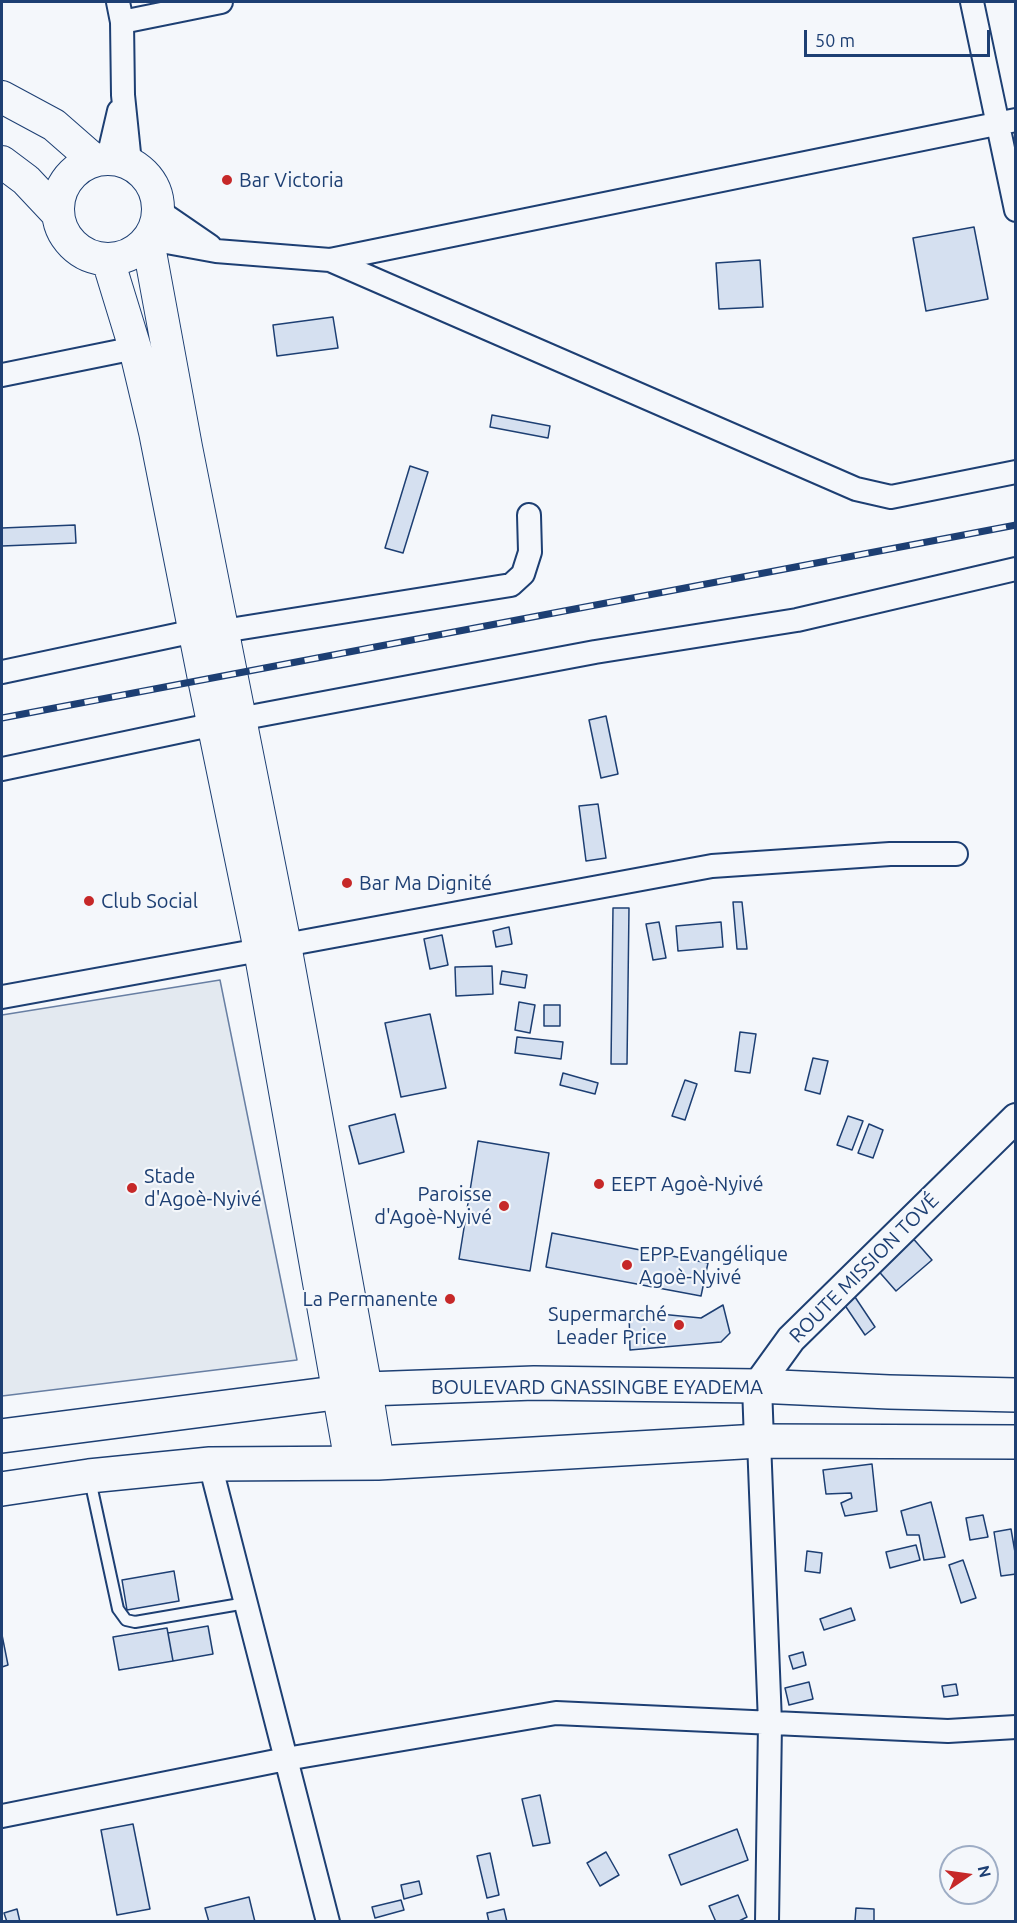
<!DOCTYPE html>
<html>
<head>
<meta charset="utf-8">
<style>
	body { margin:0 }
	#map { position:relative; width:1017px; height:1923px; overflow:hidden; background:#f4f7fb; font-family:Ubuntu,sans-serif }
	canvas { display:block }
	.frame { position:absolute; inset:0; border:3px solid #1d3f73; pointer-events:none }
	.north { position:absolute; left:939px; top:1845px; width:60px; height:60px; box-sizing:border-box; background:#f4f7fb; border:2px solid #9eadc5; border-radius:50%; rotate:77deg; font-size:16px; font-weight:700; line-height:24px; text-align:center; color:#1d3f73 }
	.north::after { content:''; display:block; margin:auto; width:21px; height:27px; background:#c62828; clip-path:polygon(50% 0,100% 100%,50% 72%,0 100%) }
	.scale { position:absolute; left:804px; top:30px; width:186px; height:27px; box-sizing:border-box; border:3px solid #1d3f73; border-top:0; padding-left:8px; font-size:18px; line-height:21px; white-space:nowrap; color:#1d3f73; -webkit-text-stroke:4px #f4f7fb; paint-order:stroke }
</style>
</head>
<body>
<div id="map">
<canvas width="1017" height="1923"></canvas>
<div class="frame"></div>
<div class="north">N</div>
<div class="scale">50 m</div>
</div>
<script>
const ctx = document.querySelector('canvas').getContext('2d');
ctx.lineJoin = 'round';
function fill(path, color) {
  ctx.fillStyle = color;
  ctx.fill(path, 'evenodd');
}
function trace(path, color, width, dash) {
  ctx.strokeStyle = color;
  ctx.lineWidth = width;
  ctx.lineCap = dash ? 'butt' : 'round';
  ctx.setLineDash(dash || []);
  ctx.stroke(path);
}
function label(font, color, halo, rows, align = 'center') {
  ctx.font = font + ' Ubuntu,sans-serif';
  ctx.lineWidth = 4.5;
  ctx.setLineDash([]);
  ctx.textBaseline = 'middle';
  ctx.strokeStyle = halo;
  ctx.fillStyle = color;
  for (const [text, x, y, turn = 0] of rows) {
    ctx.save();
    ctx.translate(x, y);
    ctx.rotate((+turn || 0) * Math.PI / 180);
    ctx.textAlign = isNaN(turn) ? turn : align;
    if (halo) ctx.strokeText(text, 0, 0);
    ctx.fillText(text, 0, 0);
    ctx.restore();
  }
}
const green = new Path2D(`
	M 220,980 L 297,1360 L 2,1396 L 2,1015 Z`);
const building = new Path2D(`
	M 974,227 L 988,299 L 926,311 L 913,238 Z
	M 760,260 L 763,307 L 719,309 L 716,263 Z
	M 333,317 L 338,348 L 277,356 L 273,325 Z
	M 492,415 L 550,426 L 548,438 L 490,427 Z
	M 410,466 L 428,472 L 403,553 L 385,548 Z
	M 75,525 L 76,543 L 2,546 L 2,528 Z
	M 606,716 L 618,774 L 601,778 L 589,720 Z
	M 598,804 L 606,858 L 586,861 L 579,806 Z
	M 733,902 L 742,902 L 747,949 L 737,949 Z
	M 613,908 L 629,908 L 627,1064 L 611,1064 Z
	M 659,922 L 666,958 L 653,960 L 646,924 Z
	M 721,922 L 723,947 L 678,951 L 676,926 Z
	M 509,927 L 512,944 L 496,947 L 493,931 Z
	M 442,935 L 448,965 L 430,969 L 424,939 Z
	M 492,966 L 493,994 L 456,996 L 455,967 Z
	M 502,971 L 527,975 L 525,988 L 500,984 Z
	M 519,1002 L 535,1005 L 530,1033 L 515,1030 Z
	M 544,1005 L 560,1005 L 560,1026 L 544,1026 Z
	M 430,1014 L 446,1088 L 401,1097 L 385,1023 Z
	M 740,1032 L 756,1034 L 750,1073 L 735,1071 Z
	M 517,1037 L 563,1042 L 561,1059 L 515,1053 Z
	M 813,1058 L 828,1061 L 820,1094 L 805,1090 Z
	M 563,1073 L 598,1083 L 595,1094 L 560,1085 Z
	M 685,1080 L 697,1084 L 685,1120 L 672,1116 Z
	M 395,1114 L 404,1152 L 359,1164 L 349,1126 Z
	M 848,1116 L 863,1121 L 852,1150 L 837,1145 Z
	M 869,1124 L 883,1130 L 873,1158 L 858,1153 Z
	M 478,1141 L 549,1153 L 530,1271 L 459,1259 Z
	M 552,1233 L 708,1263 L 701,1296 L 546,1267 Z
	M 910,1235 L 932,1260 L 896,1291 L 875,1267 Z
	M 855,1297 L 875,1327 L 865,1335 L 844,1304 Z
	M 723,1305 L 730,1333 L 721,1342 L 630,1350 L 629,1311 L 701,1318 Z
	M 872,1464 L 877,1511 L 845,1516 L 841,1503 L 852,1498 L 851,1493 L 826,1494 L 823,1470 Z
	M 931,1502 L 945,1557 L 924,1560 L 919,1535 L 907,1535 L 901,1511 Z
	M 983,1515 L 988,1537 L 970,1540 L 966,1518 Z
	M 1011,1529 L 1016,1558 L 1016,1574 L 1001,1576 L 994,1532 Z
	M 916,1545 L 920,1560 L 890,1568 L 886,1552 Z
	M 807,1551 L 822,1553 L 820,1573 L 805,1571 Z
	M 963,1560 L 976,1598 L 961,1603 L 949,1565 Z
	M 174,1571 L 179,1601 L 127,1610 L 122,1580 Z
	M 851,1608 L 855,1620 L 824,1630 L 820,1619 Z
	M 208,1626 L 213,1654 L 173,1661 L 168,1633 Z
	M 167,1628 L 173,1661 L 119,1670 L 113,1637 Z
	M 2,1635 L 8,1665 L 2,1667 Z
	M 803,1652 L 806,1665 L 793,1669 L 789,1656 Z
	M 809,1682 L 813,1699 L 789,1705 L 785,1688 Z
	M 956,1684 L 958,1695 L 944,1697 L 942,1686 Z
	M 540,1795 L 550,1843 L 533,1846 L 522,1799 Z
	M 133,1824 L 150,1909 L 117,1915 L 101,1830 Z
	M 737,1829 L 748,1860 L 681,1885 L 669,1855 Z
	M 606,1852 L 619,1875 L 600,1886 L 587,1863 Z
	M 490,1853 L 499,1895 L 487,1898 L 477,1856 Z
	M 419,1881 L 422,1894 L 404,1899 L 401,1885 Z
	M 738,1895 L 747,1917 L 737,1922 L 716,1922 L 709,1906 Z
	M 249,1897 L 255,1922 L 209,1922 L 205,1908 Z
	M 401,1900 L 404,1910 L 375,1918 L 372,1907 Z
	M 856,1908 L 874,1909 L 874,1922 L 855,1921 Z
	M 17,1909 L 20,1922 L 7,1922 L 4,1913 Z
	M 504,1909 L 507,1922 L 489,1922 L 487,1913 Z`);
const service = new Path2D(`
	M 90,1480 L 118,1609 L 126,1620 L 135,1622 L 246,1603`);
const minor = new Path2D(`
	M 118,2 L 122,22 L 123,95 L 130,163
	M 972,2 L 1016,210
	M 122,22 L 221,2
	M 108,158 L 119,111
	M 159,211 L 210,246
	M 150,239 L 216,251 L 330,260 L 856,489 L 891,497 L 1016,472
	M 330,260 L 1016,120
	M 2,375 L 135,348
	M 223,631 L 511,585 L 523,574 L 530,552 L 529,515
	M 2,672 L 195,631
	M 2,769 L 239,719 L 595,652 L 797,620 L 1016,569
	M 285,945 L 712,866 L 890,854 L 956,854
	M 2,997 L 260,950
	M 759,1441 L 770,1723 L 767,1922
	M 210,1464 L 328,1922
	M 2,1816 L 286,1759 L 556,1713 L 948,1731 L 1016,1727`);
const tertiary = new Path2D(`
	M 759,1441 L 757,1386 L 791,1339 L 1016,1118`);
const secondary = new Path2D(`
	M 2,97 L 54,125 L 94,160
	M58 209a50 50 0 1 1 100 0a50 50 0 1 1-100 0Z
	M 2,162 L 26,180 L 57,213
	M 148,241 L 186,447 L 285,945 L 366,1389 L 378,1463
	M 108,260 L 135,348 L 155,432 L 204,679 L 260,950 L 351,1463`);
const trunk = new Path2D(`
	M 2,1436 L 366,1389 L 534,1383 L 757,1386 L 889,1392 L 1016,1395
	M 2,1489 L 89,1476 L 210,1464 L 378,1463 L 759,1441 L 1016,1442`);
const rail = new Path2D(`
	M 2,718 L 1016,525`);
const markers = [
	[227,180,6,"#c62828"],
	[347,883,6,"#c62828"],
	[89,901,6,"#c62828"],
	[599,1184,6,"#c62828"],
	[132,1188,6,"#c62828"],
	[504,1206,6,"#c62828"],
	[627,1265,6,"#c62828"],
	[450,1299,6,"#c62828"],
	[679,1325,6,"#c62828"]
];
const poiNames = [
	["Bar Victoria",239,180],
	["Bar Ma Dignité",359,883],
	["Club Social",101,901],
	["Stade",144,1176],
	["d'Agoè-Nyivé",144,1199],
	["EEPT Agoè-Nyivé",611,1184],
	["Paroisse",492,1194,"right"],
	["d'Agoè-Nyivé",492,1217,"right"],
	["EPP Evangélique",639,1254],
	["Agoè-Nyivé",639,1277],
	["La Permanente",438,1299,"right"],
	["Supermarché",667,1314,"right"],
	["Leader Price",667,1337,"right"]
];
const streetNames = [
	["ROUTE MISSION TOVÉ",864,1268,-45],
	["BOULEVARD GNASSINGBE EYADEMA",597,1387]
];
fill(green, '#e3e9f0');
trace(green, '#687fa3', 1.5);
fill(building, '#d5e0f0');
trace(building, '#1d3f73', 1.5);
trace(service, '#1d3f73', 14);
trace(minor, '#1d3f73', 26);
trace(tertiary, '#1d3f73', 32);
trace(secondary, '#1d3f73', 34);
trace(trunk, '#1d3f73', 36);
trace(service, '#f4f7fb', 10);
trace(minor, '#f4f7fb', 22);
trace(tertiary, '#f4f7fb', 28);
trace(secondary, '#f4f7fb', 32);
trace(trunk, '#f4f7fb', 33);
trace(rail, '#1d3f73', 7);
trace(rail, '#f4f7fb', 4.5, [14]);
for (const [x, y, r, color] of markers) {
  const dot = new Path2D();
  dot.arc(x, y, r, 0, 2 * Math.PI);
  ctx.fillStyle = color;
  ctx.fill(dot);
  trace(dot, '#f4f7fb', 2);
}
label('20px', '#1d3f73', '#f4f7fb', poiNames, 'left');
label('20px', '#1d3f73', '#f4f7fb', streetNames);
</script>
</body>
</html>
